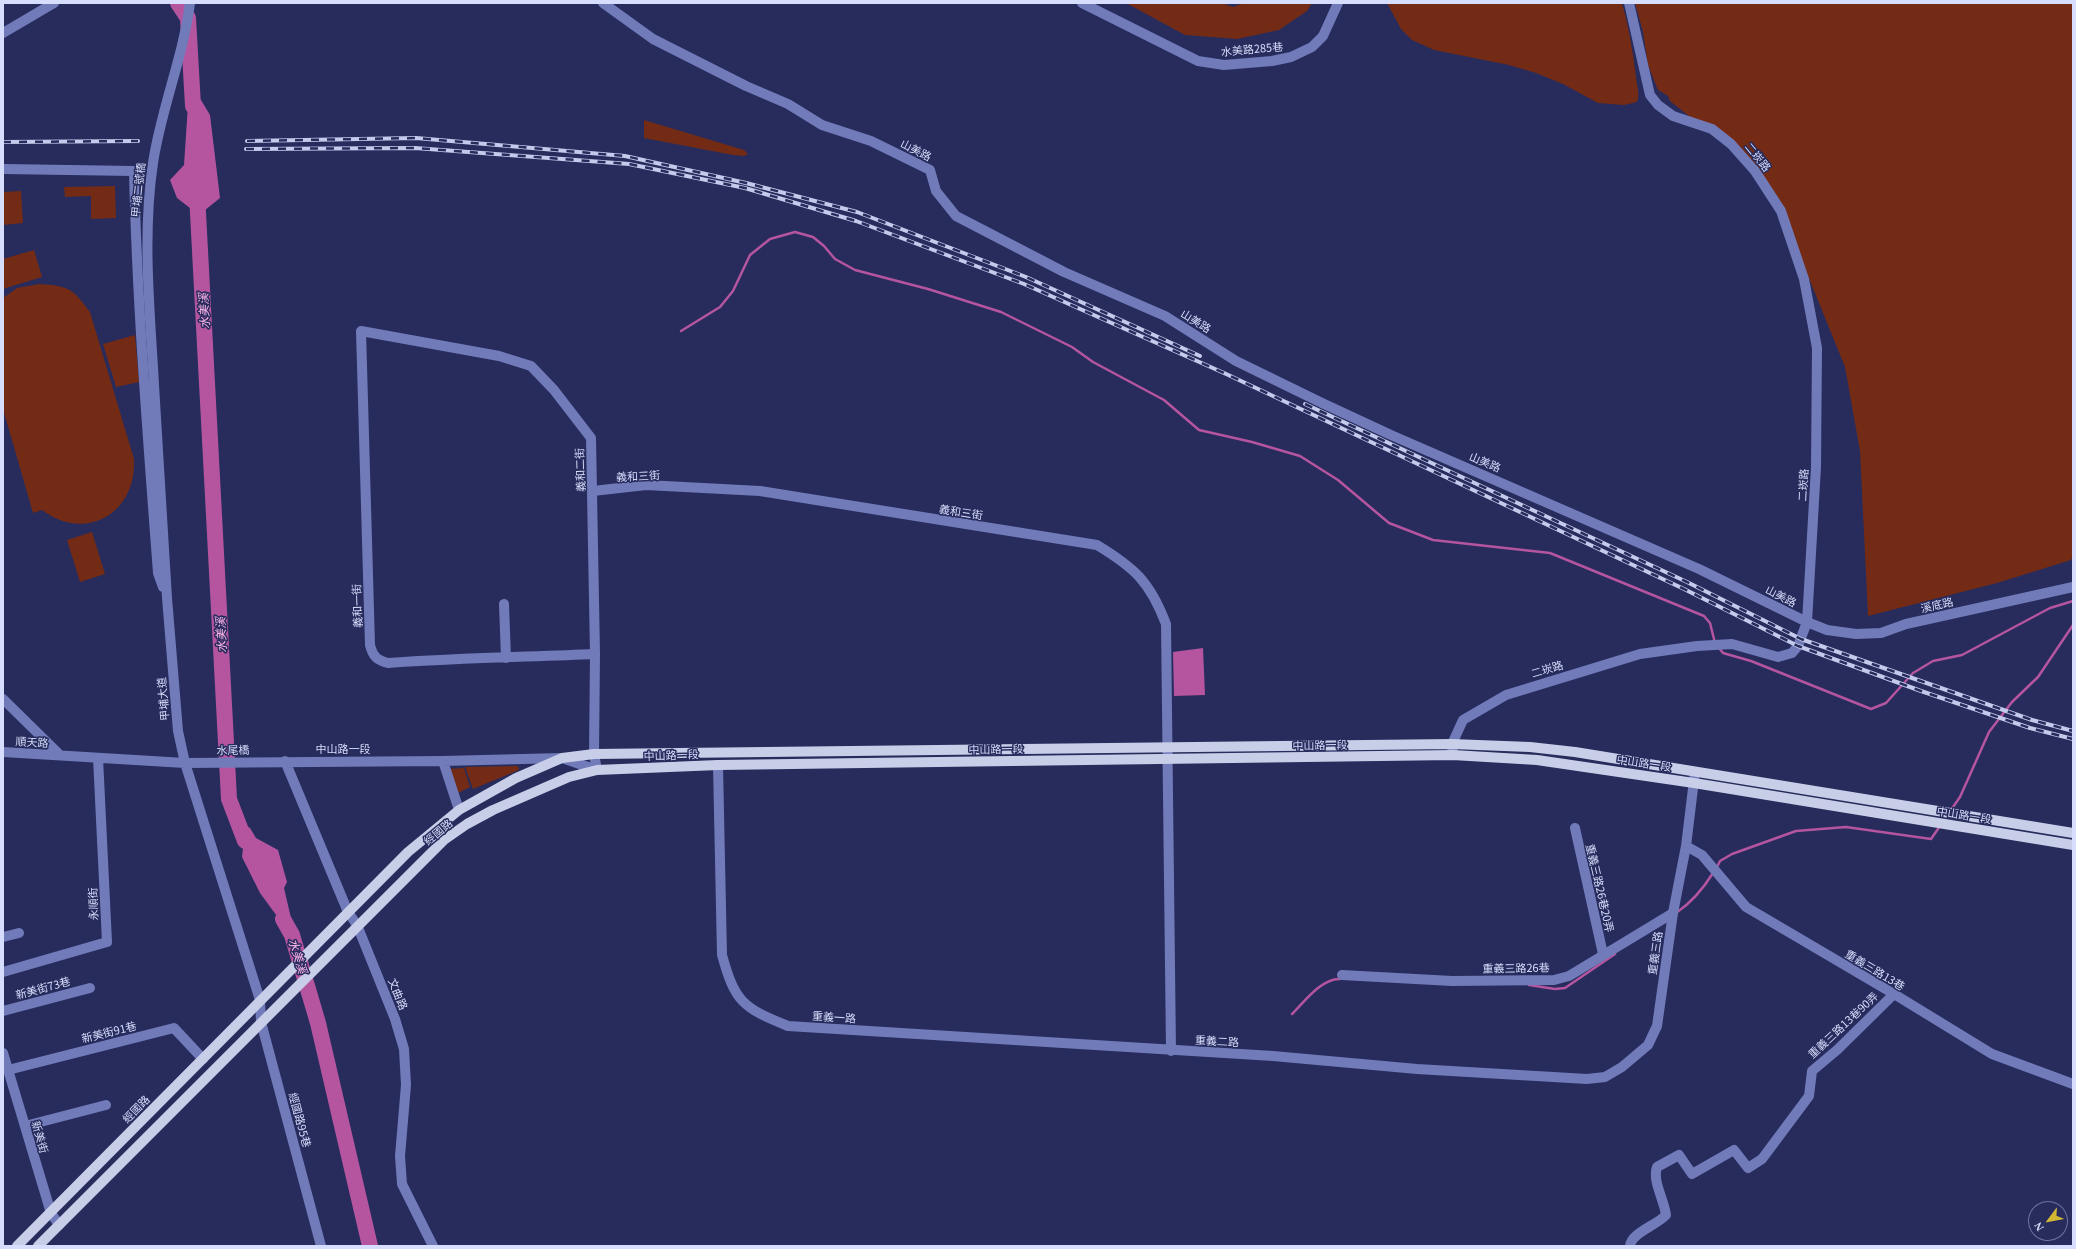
<!DOCTYPE html>
<html>
<head>
<meta charset="utf-8">
<style>
	body { margin:0 }
	#map { position:relative; width:2076px; height:1249px; overflow:hidden; background:#272c5d; font-family:Georgia,serif }
	canvas { display:block }
	.frame { position:absolute; inset:0; border:4px solid #d7ddfc; pointer-events:none }
	.north { position:absolute; left:2028px; top:1201px; width:40px; height:40px; box-sizing:border-box; background:#272c5d; border:1px solid #6d739d; border-radius:50%; rotate:238deg; font-size:11px; font-weight:700; line-height:16px; text-align:center; color:#d7ddfc }
	.north::after { content:''; display:block; margin:auto; width:14px; height:18px; background:#d2b735; clip-path:polygon(50% 0,100% 100%,50% 72%,0 100%) }
</style>
</head>
<body>
<div id="map">
<canvas width="2076" height="1249"></canvas>
<div class="frame"></div>
<div class="north">N</div>
</div>
<script>
const ctx = document.querySelector('canvas').getContext('2d');
ctx.lineJoin = 'round';
function fill(path, color) {
  ctx.fillStyle = color;
  ctx.fill(path, 'evenodd');
}
function trace(path, color, width, dash) {
  ctx.strokeStyle = color;
  ctx.lineWidth = width;
  ctx.lineCap = dash ? 'butt' : 'round';
  ctx.setLineDash(dash || []);
  ctx.stroke(path);
}
function label(font, color, halo, rows, align = 'center') {
  ctx.font = font + ' Georgia,"Noto Sans TC",serif';
  ctx.lineWidth = 3;
  ctx.setLineDash([]);
  ctx.textBaseline = 'middle';
  ctx.strokeStyle = halo;
  ctx.fillStyle = color;
  for (const [text, x, y, turn = 0] of rows) {
    ctx.save();
    ctx.translate(x, y);
    ctx.rotate((+turn || 0) * Math.PI / 180);
    ctx.textAlign = isNaN(turn) ? turn : align;
    if (halo) ctx.strokeText(text, 0, 0);
    ctx.fillText(text, 0, 0);
    ctx.restore();
  }
}
const green = new Path2D(`
	M 1126,3 L 1222,3 L 1233,7 L 1243,3 L 1312,3 L 1307,11 L 1279,30 L 1237,39 L 1185,35 Z
	M 1387,3 L 1622,3 C 1629,28 1633,52 1636,77 C 1637,87 1640,92 1637,102 L 1624,105 L 1598,103 L 1563,84 L 1536,73 L 1509,65 L 1434,50 L 1412,40 L 1401,29 Z
	M 1635,3 L 2073,3 L 2073,555 L 2071,560 L 1997,583 L 1868,616 L 1860,451 L 1845,367 L 1778,202 L 1737,154 L 1670,101 L 1668,96 L 1658,90 L 1648,65 L 1643,32 Z
	M 644,120 L 744,150 L 748,154 L 744,156 L 733,155 L 644,138 Z
	M 115,186 L 116,218 L 91,219 L 91,196 L 65,197 L 64,187 Z
	M 21,191 L 23,223 L 3,225 L 3,192 Z
	M 34,250 L 42,277 L 3,289 L 3,259 Z
	M 39,284 C 70,286 73,289 90,312 L 134,459 C 137,513 86,543 42,510 L 33,513 L 3,409 L 3,298 L 17,288 Z
	M 135,335 L 139,382 L 116,387 L 103,344 Z
	M 92,532 L 105,574 L 80,582 L 67,540 Z
	M 518,766 L 519,770 L 473,789 L 465,767 Z
	M 464,768 L 470,787 L 456,794 L 448,769 Z`);
const water = new Path2D(`
	M 192,85 L 210,115 L 220,198 L 199,215 L 177,198 L 170,180 L 184,165 L 188,105 Z
	M 1203,648 L 1205,695 L 1174,696 L 1173,652 Z
	M 237,820 L 250,828 L 256,838 L 278,850 L 287,882 L 284,888 L 294,931 L 293,938 L 260,893 L 242,857 L 243,848 Z`);
const stream = new Path2D(`
	M 681,331 L 720,307 L 733,291 L 750,255 L 770,239 L 795,232 L 813,237 L 824,246 L 835,259 L 855,270 L 928,289 L 1001,312 L 1072,347 L 1093,362 L 1164,400 L 1199,430 L 1252,442 L 1300,456 L 1338,480 L 1389,523 L 1433,540 L 1550,553 L 1704,616 L 1710,623 L 1715,643
	M 1719,648 L 1723,653 L 1751,661 L 1871,709 L 1886,703 L 1913,673 L 1933,661 L 1962,655 L 2050,608 L 2073,601
	M 1951,810 L 1960,797 L 1989,732 L 2012,702 L 2038,677 L 2073,625
	M 1717,867 L 1720,861 L 1732,854 L 1796,831 L 1846,827 L 1931,839 L 1940,826
	M 1676,913 C 1691,903 1703,889 1713,873
	M 1529,985 L 1555,989 L 1565,988 L 1615,954
	M 1292,1014 C 1304,1002 1322,978 1340,979`);
const river = new Path2D(`
	M 178,3 L 188,18 L 193,106
	M 197,194 L 229,799 L 245,841
	M 283,919 L 292,935 L 318,1023 L 370,1246`);
const minor = new Path2D(`
	M 603,3 L 653,39 L 746,86 L 788,104 L 822,125 L 871,141 L 930,170 L 936,191 L 956,216 L 1064,272 L 1165,316 L 1236,361 L 1322,403 L 1391,435 L 1699,569 L 1807,622 L 1827,630 L 1856,634 L 1881,633 L 1906,624 L 2073,587
	M 1082,3 L 1198,61 L 1224,65 L 1272,61 L 1291,57 L 1312,47 L 1323,36 L 1338,3
	M 3,33 L 54,3
	M 3,169 L 134,171 C 137,305 148,439 158,573 L 163,587
	M 154,385 L 167,598 L 178,731 L 185,763 L 203,820 L 260,1000 L 261,1022 L 321,1246
	M 593,491 L 646,485 L 760,491 L 1097,545 C 1135,568 1150,582 1166,624 L 1171,1051
	M 504,604 L 506,658
	M 3,699 L 60,755
	M 3,752 L 185,763 L 443,761 L 562,758 L 597,770 L 594,754 L 595,654 L 591,438 L 554,390 L 531,366 L 499,356 L 361,331 C 365,436 366,540 370,645 C 373,657 377,660 388,663 C 457,658 526,657 595,654
	M 1453,755 L 1452,744 L 1463,720 L 1506,695 L 1640,654 L 1697,646 L 1732,644 L 1778,657 L 1792,653 L 1798,646 L 1807,622 L 1816,467 L 1817,348 L 1804,279 L 1781,211 L 1755,171 L 1731,144 L 1712,129 L 1673,116 L 1658,105 L 1650,95 L 1629,3
	M 285,761 L 348,912 L 357,925 L 395,1019 L 404,1049 L 406,1085 L 400,1156 L 402,1184 L 433,1246
	M 443,761 L 459,810
	M 718,765 L 722,955 C 735,1002 743,1008 788,1026 L 1273,1056 L 1417,1069 L 1587,1079 L 1605,1077 L 1622,1067 L 1648,1045 L 1657,1026 L 1673,913 L 1686,846 L 1695,772
	M 1575,828 L 1603,954
	M 1686,846 L 1702,855 L 1746,907 L 1894,994 L 1992,1054 L 2073,1084
	M 3,937 L 19,933
	M 3,972 L 107,942 L 98,758
	M 1342,975 L 1452,981 L 1554,980 L 1569,976 L 1673,913
	M 3,1011 L 90,988
	M 3,1053 L 51,1213 L 59,1225
	M 8,1070 L 174,1028 L 203,1059
	M 25,1126 L 106,1105
	M 1630,1246 C 1631,1233 1657,1225 1666,1215 C 1664,1199 1652,1181 1657,1167 L 1679,1155 L 1692,1174 L 1734,1150 L 1748,1168 L 1762,1159 L 1809,1096 L 1812,1071 L 1837,1050 L 1894,994`);
const major = new Path2D(`
	M 17,1246 L 408,852 L 459,810 L 516,778 L 562,758 L 594,754 L 1452,744 L 1530,747 L 1575,752 L 2073,833
	M 38,1246 L 444,840 L 467,824 L 493,810 L 569,777 L 597,770 L 718,765 L 1453,755 L 1537,760 L 1694,783 L 2073,845`);
const rail = new Path2D(`
	M 247,141 L 416,138 L 625,156 L 746,183 L 857,212 L 1026,277 L 1200,356
	M 3,142 L 138,141
	M 246,149 L 415,148 L 629,164 L 745,188 L 856,221 L 1024,284 L 1224,373 L 1684,589 L 1798,646 L 1921,691 L 2030,728 L 2073,739
	M 1305,404 L 1687,582 L 1801,639 L 2032,720 L 2073,731`);
const minorBridge = new Path2D(`
	M 154,385 C 150,311 142,237 153,163 C 161,109 183,58 190,3`);
const streetNames = [
	["水美路285巷",1252,49,-5],
	["山美路",916,150,27],
	["二崁路",1758,157,51],
	["甲埔二號橋",138,190,-84],
	["山美路",1196,321,32],
	["山美路",1485,462,23],
	["義和二街",580,470,-92],
	["義和三街",638,476,-3],
	["二崁路",1803,485,-87],
	["義和三街",961,512,9],
	["山美路",1781,596,27],
	["溪底路",1937,605,-13],
	["義和一街",357,606,-92],
	["二崁路",1547,669,-17],
	["甲埔大道",163,699,-95],
	["順天路",32,742,3],
	["中山路一段",1320,745,-1],
	["中山路一段",343,749],
	["中山路一段",996,749,-1],
	["水尾橋",233,750,-1],
	["中山路一段",671,755,-2],
	["中山路一段",1644,763,8],
	["中山路一段",1964,815,9],
	["經國路",438,832,-40],
	["重義三路26巷20弄",1600,888,77],
	["永順街",93,904,-92],
	["重義三路",1655,953,-82],
	["重義三路26巷",1516,968,-1],
	["重義三路13巷",1875,970,31],
	["新美街73巷",43,988,-15],
	["文曲路",398,994,68],
	["重義一路",834,1017,4],
	["重義三路13巷90弄",1843,1025,-43],
	["新美街91巷",109,1032,-14],
	["重義二路",1217,1041,3],
	["經國路",136,1109,-45],
	["經國路95巷",300,1120,75],
	["新美街",40,1137,74]
];
const waterNames = [
	["水美溪",204,311,-93],
	["水美溪",221,635,-93],
	["水美溪",298,956,73]
];
fill(green, '#732b16');
fill(water, '#b5559f');
trace(stream, '#b5559f', 2.5);
trace(river, '#b5559f', 16);
trace(minor, '#717bba', 10);
trace(major, '#c8cee8', 10);
trace(rail, '#c4caeb', 4);
trace(rail, '#272c5d', 2.5, [8]);
trace(minorBridge, '#717bba', 10);
label('11px', '#d7ddfc', '#272c5d', streetNames);
label('italic 12px', '#feb4ea', '#272c5d', waterNames);
</script>
</body>
</html>
